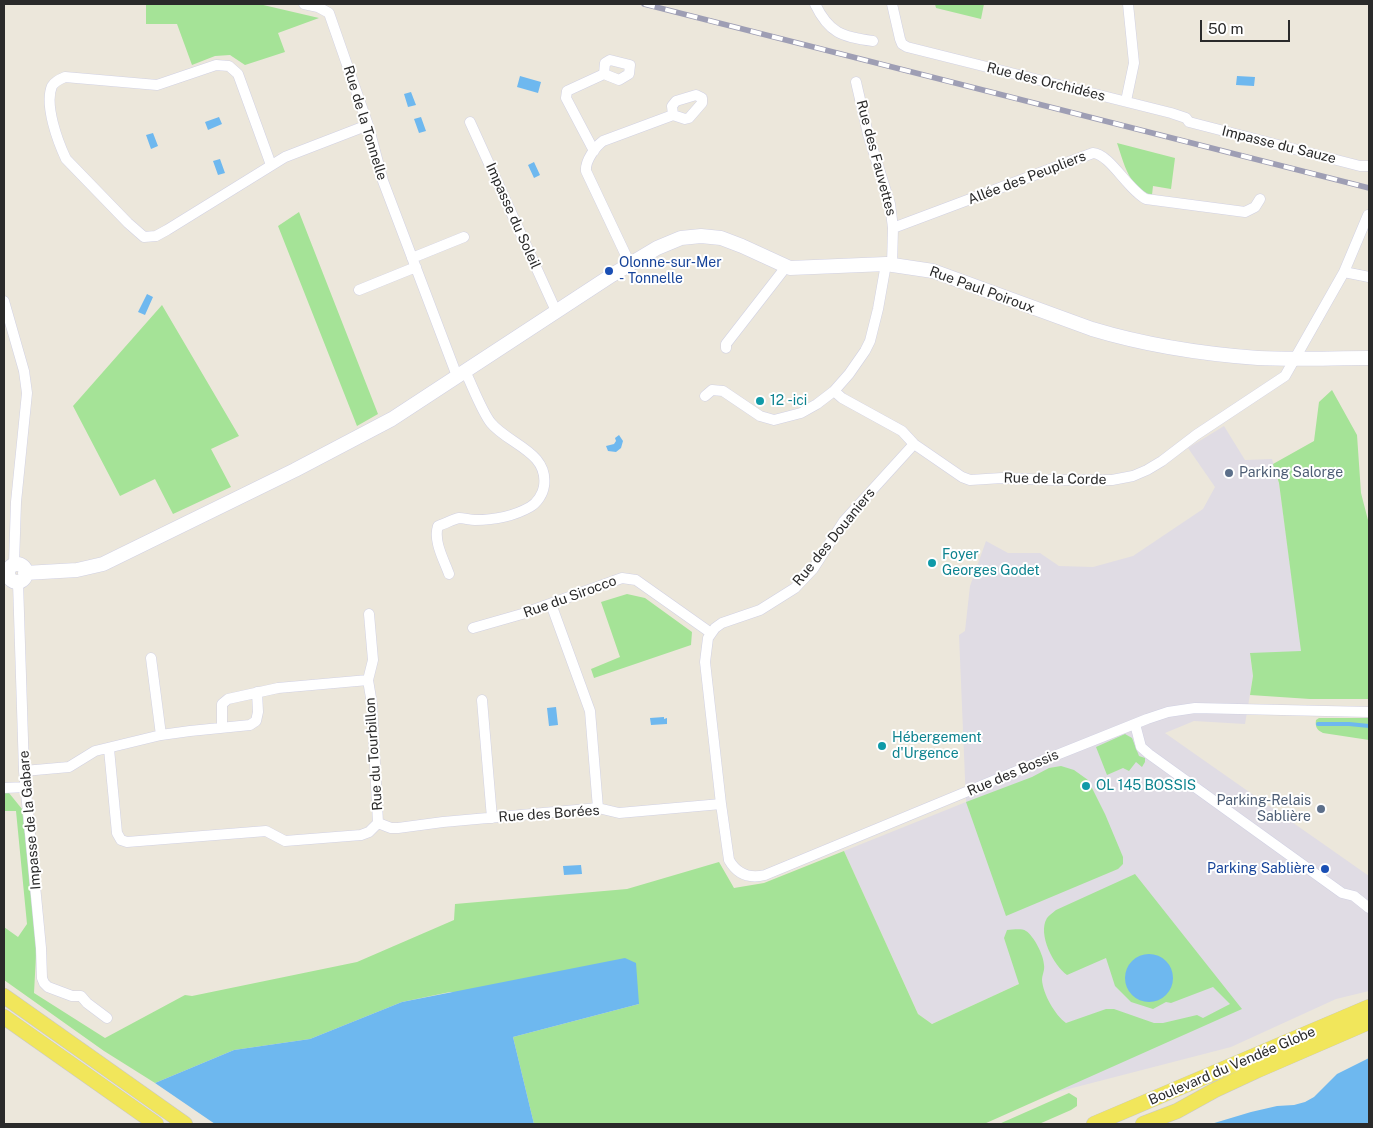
<!DOCTYPE html>
<html>
<head>
<meta charset="utf-8">
<style>
	body { margin:0 }
	#map { position:relative; width:1373px; height:1128px; overflow:hidden; background:#ece7db; font-family:"Public Sans",sans-serif }
	canvas { display:block }
	.frame { position:absolute; inset:0; border:5px solid #2a2a2a; pointer-events:none }
	.scale { position:absolute; left:1200px; top:20px; width:90px; height:22px; box-sizing:border-box; border:2px solid #2a2a2a; border-top:0; padding-left:6px; font-size:15px; line-height:18px; white-space:nowrap; color:#2a2a2a; -webkit-text-stroke:4px #fff; paint-order:stroke }
</style>
</head>
<body>
<div id="map">
<canvas width="1373" height="1128"></canvas>
<div class="frame"></div>
<div class="scale">50 m</div>
</div>
<script>
const ctx = document.querySelector('canvas').getContext('2d');
ctx.lineJoin = 'round';
function fill(path, color) {
  ctx.fillStyle = color;
  ctx.fill(path, 'evenodd');
}
function trace(path, color, width, dash) {
  ctx.strokeStyle = color;
  ctx.lineWidth = width;
  ctx.lineCap = dash ? 'butt' : 'round';
  ctx.setLineDash(dash || []);
  ctx.stroke(path);
}
function label(font, color, halo, rows, align = 'center') {
  ctx.font = font + ' "Public Sans",sans-serif';
  ctx.lineWidth = 4;
  ctx.setLineDash([]);
  ctx.textBaseline = 'middle';
  ctx.strokeStyle = halo;
  ctx.fillStyle = color;
  for (const [text, x, y, turn = 0] of rows) {
    ctx.save();
    ctx.translate(x, y);
    ctx.rotate((+turn || 0) * Math.PI / 180);
    ctx.textAlign = isNaN(turn) ? turn : align;
    if (halo) ctx.strokeText(text, 0, 0);
    ctx.fillText(text, 0, 0);
    ctx.restore();
  }
}
const industrial = new Path2D(`
	M 1224,426 L 1245,460 L 1272,459 L 1279,483 L 1302,652 L 1250,654 L 1253,676 L 1245,724 L 1194,721 L 1165,733 L 1369,876 L 1369,991 L 1336,999 L 1231,1047 L 1057,1092 L 1019,984 L 932,1024 L 918,1014 L 844,851 L 966,802 L 959,635 L 965,631 L 970,586 L 986,541 L 1008,553 L 1040,553 L 1059,566 L 1093,567 L 1133,556 L 1203,509 L 1215,487 L 1188,448 Z`);
const green = new Path2D(`
	M 146,4 L 259,4 L 319,18 L 278,33 L 285,52 L 245,65 L 230,55 L 215,56 L 192,65 L 177,24 L 146,24 Z
	M 935,4 L 984,4 L 981,19 L 936,8 Z
	M 1117,143 L 1175,158 L 1171,189 L 1153,186 L 1152,195 C 1129,189 1124,163 1117,143 Z
	M 299,212 L 378,414 L 357,426 L 278,226 Z
	M 162,305 L 239,436 L 211,449 L 231,487 L 173,514 L 155,479 L 120,496 L 73,406 Z
	M 1332,390 L 1357,435 L 1361,493 L 1369,524 L 1369,699 L 1310,699 L 1250,695 L 1253,676 L 1250,653 L 1301,651 L 1279,483 L 1273,464 L 1314,441 L 1319,402 Z
	M 627,594 L 645,598 L 692,632 L 691,645 L 594,678 L 591,669 L 620,657 L 601,602 Z
	M 1319,718 L 1369,718 L 1369,740 L 1323,733 C 1317,730 1315,727 1316,720 Z
	M 1125,734 L 1132,738 L 1139,756 L 1145,758 L 1145,762 L 1142,767 L 1136,762 L 1129,771 L 1123,768 L 1107,775 L 1096,747 Z
	M 1061,766 L 1074,770 L 1088,780 L 1105,814 L 1123,857 L 1123,864 L 1118,869 L 1006,916 L 966,802 L 1032,777 L 1049,768 Z
	M 4,793 L 9,793 L 22,809 L 37,937 L 34,993 L 105,1038 L 185,995 L 192,996 L 357,962 L 454,920 L 455,904 L 627,889 L 719,862 L 734,888 L 764,883 L 844,851 L 918,1014 L 932,1024 L 1019,984 L 1004,938 L 1007,930 C 1013,930 1021,928 1026,931 C 1034,936 1044,956 1044,965 C 1045,970 1042,975 1042,980 C 1043,994 1055,1015 1066,1023 L 1106,1009 L 1114,1009 L 1154,1023 L 1163,1023 L 1197,1015 L 1203,1018 L 1230,1004 L 1213,987 L 1171,1003 L 1166,1002 L 1153,1009 L 1131,1002 L 1115,986 L 1106,958 L 1067,975 C 1054,966 1037,934 1047,918 C 1049,915 1053,913 1056,910 L 1135,874 L 1242,1009 L 984,1124 L 534,1124 L 513,1037 L 639,1004 L 450,992 L 402,1002 L 310,1039 L 234,1050 L 155,1083 L 104,1051 L 4,980 L 4,927 L 18,937 L 27,924 L 16,811 L 4,811 Z
	M 1069,1093 L 1077,1098 L 1077,1106 L 1071,1110 L 1039,1124 L 999,1124 Z`);
const water = new Path2D(`
	M 520,76 L 541,82 L 538,93 L 517,87 Z
	M 1237,76 L 1255,77 L 1254,86 L 1236,85 Z
	M 411,92 L 416,105 L 408,107 L 404,94 Z
	M 219,117 L 222,124 L 208,130 L 205,122 Z
	M 421,117 L 426,131 L 419,133 L 414,119 Z
	M 153,133 L 158,146 L 151,149 L 146,135 Z
	M 220,159 L 225,173 L 218,175 L 213,161 Z
	M 534,162 L 540,175 L 534,178 L 528,165 Z
	M 147,294 L 153,297 L 145,315 L 138,312 Z
	M 619,435 L 623,441 L 621,448 L 616,452 L 608,451 L 606,446 L 614,444 L 616,441 L 615,438 Z
	M 556,707 L 558,725 L 549,726 L 547,708 Z
	M 664,717 L 664,719 L 667,718 L 667,724 L 651,725 L 650,718 Z
	M 581,865 L 582,874 L 564,875 L 563,866 Z
	M1125 978a24 24 0 1 1 48 0a24 24 0 1 1-48 0Z
	M 625,958 L 636,963 L 639,1004 L 513,1037 L 534,1124 L 215,1124 L 155,1083 L 234,1050 L 310,1039 L 402,1002 Z
	M 1369,1058 L 1369,1124 L 1211,1124 L 1251,1112 L 1277,1106 L 1294,1105 L 1305,1102 L 1314,1097 L 1337,1074 Z`);
const stream = new Path2D(`
	M 1318,724 L 1349,724 L 1369,726`);
const street = new Path2D(`
	M 304,4 L 318,7 L 329,13 L 368,125 L 383,181 L 457,376
	M 815,4 C 829,33 842,37 873,41
	M 892,4 L 900,39 L 902,44 L 907,47 L 1171,113 L 1186,118 L 1189,122 L 1360,166 L 1369,166
	M 610,60 L 630,65 L 629,74 L 619,80 L 604,74 L 605,63 Z
	M 856,82 L 868,134 L 890,204 L 893,228 L 892,265
	M 1126,101 L 1134,63 L 1128,4
	M 470,122 L 556,311
	M 594,151 L 566,98 L 567,91 L 604,74
	M 271,165 L 238,74 L 229,66 L 216,65 L 157,85 L 65,77 C 60,79 55,81 52,86 C 44,105 58,142 66,159 L 128,223 L 144,237 L 156,236 L 167,230 L 285,157 L 368,125
	M 893,228 L 1093,153 C 1110,154 1128,190 1146,199 L 1245,212 L 1255,207 L 1260,199
	M 412,258 L 464,237
	M 630,264 L 586,171 C 585,161 595,147 603,141 L 673,115 L 685,119 L 689,118 L 702,103 L 702,98 L 696,95 L 676,101 L 672,106 L 673,115
	M 1344,272 L 1369,277
	M 359,290 L 416,267
	M 4,301 L 24,371 L 27,393 L 16,502 L 14,564
	M 726,348 L 726,344 L 782,272 L 785,266
	M 834,391 L 842,398 L 902,431 L 914,444 L 962,477 L 970,480 L 1002,478 L 1054,480 L 1112,480 L 1133,476 L 1147,470 L 1162,461 L 1196,435 L 1285,376 L 1344,272 L 1368,215
	M 705,396 L 712,390 L 723,391 L 760,416 L 774,420 L 801,413 L 817,404 L 834,391 L 849,374 L 865,351 L 870,341 L 878,309 L 886,264
	M 914,444 L 844,521 L 813,569 L 795,588 L 760,610 L 722,623 L 715,628 L 708,638 L 705,662 L 721,804 L 729,860 C 737,874 749,879 765,875 L 1024,768 L 1147,719 L 1168,712 L 1195,708 L 1369,712
	M 449,574 C 444,560 433,541 438,526 C 445,524 453,519 459,518 C 464,518 470,520 475,520 C 493,520 514,516 530,507 C 537,503 543,494 544,486 C 549,452 508,444 491,423 C 482,412 472,385 465,371
	M 18,582 L 24,771 L 41,948 L 42,978 L 44,983 L 48,987 L 72,996 L 81,996 L 87,1003 L 107,1018
	M 551,604 L 590,711 L 598,808
	M 473,628 L 522,614 L 622,578 L 636,580 L 711,633
	M 151,658 L 161,735
	M 368,680 L 373,660 L 369,614
	M 482,700 L 492,818
	M 1135,724 L 1141,747 L 1149,754 L 1342,893 L 1354,896 L 1369,908
	M 109,749 L 117,833 L 121,840 L 127,842 L 266,831 L 285,841 L 361,835 L 369,832 L 378,823 L 372,704 L 368,680 L 278,688 L 228,699 L 222,704 L 222,727
	M 24,771 L 69,767 L 95,751 L 161,735 L 190,731 L 250,725 L 256,721 L 258,712 L 257,692
	M 4,788 L 26,787
	M 378,823 L 391,828 L 398,828 L 443,822 L 588,809 L 598,808 L 619,813 L 721,804`);
const secondary = new Path2D(`
	M8 573a9 9 0 1 1 18 0a9 9 0 1 1-18 0Z
	M 25,573 L 77,570 L 103,564 L 295,470 L 392,419 L 612,275 L 657,248 L 681,238 L 701,236 L 721,238 L 742,246 L 790,268 L 886,264 L 933,271 L 1092,329 C 1145,345 1203,354 1258,358 C 1295,360 1332,358 1369,358`);
const primary = new Path2D(`
	M 4,996 L 185,1124
	M 4,1017 L 156,1124
	M 1094,1124 L 1369,1007
	M 1143,1124 L 1177,1111 L 1215,1090 L 1258,1070 L 1369,1022`);
const rail = new Path2D(`
	M 644,4 L 1369,188`);
const markers = [
	[609,271,5,"#1a4fb4"],
	[760,401,5,"#0f9aa8"],
	[1229,473,5,"#5c6f8a"],
	[932,563,5,"#0f9aa8"],
	[882,746,5,"#0f9aa8"],
	[1086,786,5,"#0f9aa8"],
	[1321,809,5,"#5c6f8a"],
	[1325,869,5,"#1a4fb4"]
];
const streetNames = [
	["Rue des Orchidées",1046,82,14],
	["Rue de la Tonnelle",365,123,73],
	["Impasse du Sauze",1279,145,14],
	["Rue des Fauvettes",876,158,75],
	["Allée des Peupliers",1027,178,-21],
	["Impasse du Soleil",513,216,66],
	["Rue Paul Poiroux",982,290,20],
	["Rue de la Corde",1055,479,1],
	["Rue des Douaniers",834,537,-51],
	["Rue du Sirocco",570,597,-20],
	["Rue du Tourbillon",374,754,-94],
	["Rue des Bossis",1013,773,-23],
	["Rue des Borées",549,814,-4],
	["Impasse de la Gabare",30,820,-95],
	["Boulevard du Vendée Globe",1232,1066,-23]
];
const transitNames = [
	["Olonne-sur-Mer",619,263],
	["- Tonnelle",619,279],
	["Parking Sablière",1315,869,"right"]
];
const cultureNames = [
	["12 -ici",770,401],
	["Foyer",942,555],
	["Georges Godet",942,571],
	["Hébergement",892,738],
	["d'Urgence",892,754],
	["OL 145 BOSSIS",1096,786]
];
const serviceNames = [
	["Parking Salorge",1239,473],
	["Parking-Relais",1311,801,"right"],
	["Sablière",1311,817,"right"]
];
fill(industrial, '#e0dce4');
fill(green, '#a5e397');
fill(water, '#6eb8ef');
trace(stream, '#6eb8ef', 4);
trace(street, '#d1d1e3', 11);
trace(secondary, '#d1d1e3', 15);
trace(primary, '#c8c8c8', 16);
trace(street, '#fff', 10);
trace(secondary, '#fff', 14);
trace(primary, '#f1e65b', 15);
trace(rail, '#9e9eb4', 5.5);
trace(rail, '#fff', 4, [11]);
for (const [x, y, r, color] of markers) {
  const dot = new Path2D();
  dot.arc(x, y, r, 0, 2 * Math.PI);
  ctx.fillStyle = color;
  ctx.fill(dot);
  trace(dot, '#fff', 2);
}
label('14px', '#2a2a2a', '#fff', streetNames);
label('14px', '#164399', '#fff', transitNames, 'left');
label('14px', '#0d838f', '#fff', cultureNames, 'left');
label('14px', '#4e5e75', '#fff', serviceNames, 'left');
</script>
</body>
</html>
